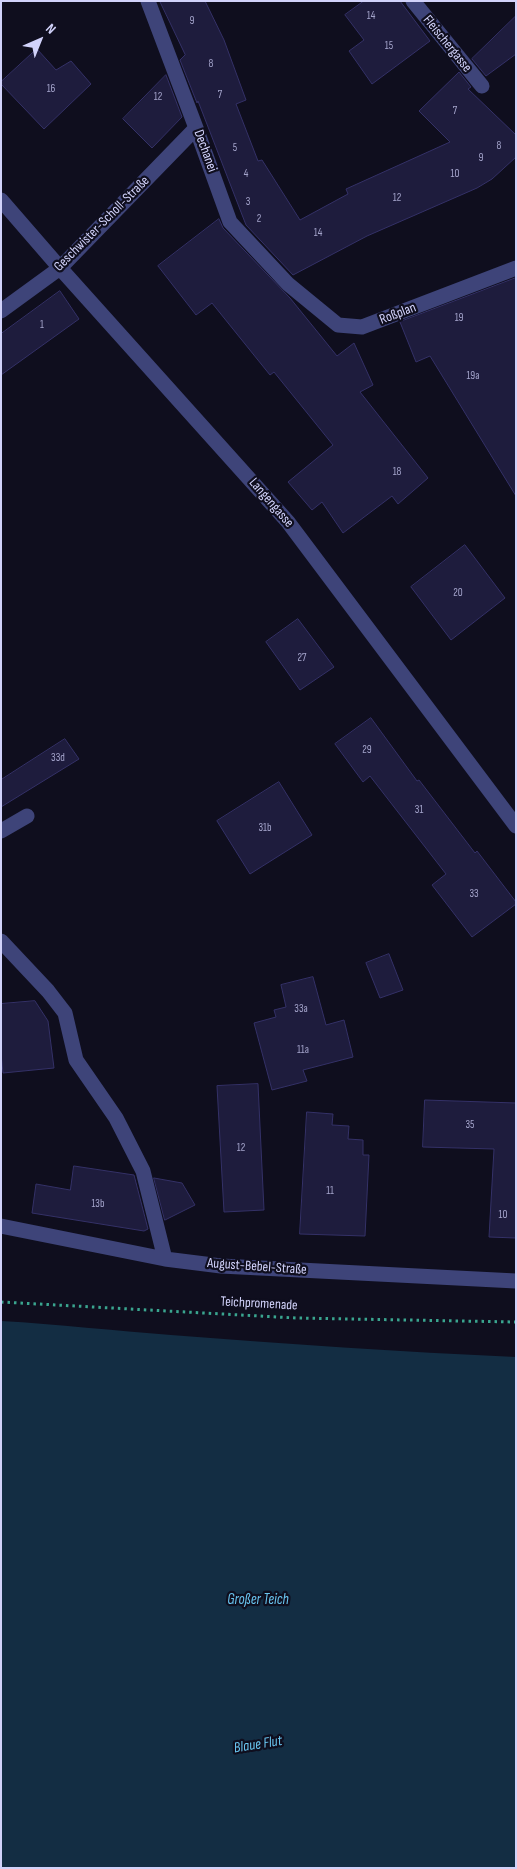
<!DOCTYPE html>
<html>
<head>
<meta charset="utf-8">
<style>
	body { margin:0 }
	#map { position:relative; width:517px; height:1869px; overflow:hidden; background:#0f0e1e; font-family:"Sofia Sans Condensed",sans-serif }
	canvas { display:block }
	.frame { position:absolute; inset:0; border:2px solid #d1d2fa; pointer-events:none }
	.north { position:absolute; left:15px; top:15px; width:50px; height:50px; -webkit-text-stroke:4px #0f0e1e; paint-order:stroke; rotate:44deg; font-size:14px; font-weight:700; line-height:20px; text-align:center; color:#d1d2fa }
	.north::after { content:''; display:block; margin:auto; width:18px; height:22px; background:#d1d2fa; clip-path:polygon(50% 0,100% 100%,50% 72%,0 100%) }
</style>
</head>
<body>
<div id="map">
<canvas width="517" height="1869"></canvas>
<div class="frame"></div>
<div class="north">N</div>
</div>
<script>
const ctx = document.querySelector('canvas').getContext('2d');
ctx.lineJoin = 'round';
function fill(path, color) {
  ctx.fillStyle = color;
  ctx.fill(path, 'evenodd');
}
function trace(path, color, width, dash) {
  ctx.strokeStyle = color;
  ctx.lineWidth = width;
  ctx.lineCap = dash ? 'butt' : 'round';
  ctx.setLineDash(dash || []);
  ctx.stroke(path);
}
function label(font, color, halo, rows, align = 'center') {
  ctx.font = font + ' "Sofia Sans Condensed",sans-serif';
  ctx.lineWidth = 4.5;
  ctx.setLineDash([]);
  ctx.textBaseline = 'middle';
  ctx.strokeStyle = halo;
  ctx.fillStyle = color;
  for (const [text, x, y, turn = 0] of rows) {
    ctx.save();
    ctx.translate(x, y);
    ctx.rotate((+turn || 0) * Math.PI / 180);
    ctx.textAlign = isNaN(turn) ? turn : align;
    if (halo) ctx.strokeText(text, 0, 0);
    ctx.fillText(text, 0, 0);
    ctx.restore();
  }
}
const water = new Path2D(`
	M 1,1321 C 58,1324 115,1331 171,1335 C 286,1344 401,1352 516,1357 L 516,1868 L 1,1868 Z`);
const building = new Path2D(`
	M 160,1 L 205,1 L 224,40 L 246,100 L 236,104 L 258,161 L 262,160 L 300,220 L 348,194 L 346,189 L 450,142 L 419,111 L 459,72 L 471,87 L 468,89 L 516,135 L 516,157 L 492,179 L 477,188 L 367,236 L 293,275 L 246,225 L 198,101 L 197,103 L 180,60 L 185,55 Z
	M 364,1 L 400,1 L 430,41 L 372,84 L 349,51 L 364,40 L 345,15 Z
	M 516,16 L 516,54 L 486,76 L 472,59 Z
	M 37,49 L 56,70 L 71,61 L 91,84 L 44,129 L 1,84 L 1,82 Z
	M 166,75 L 182,117 L 152,148 L 123,119 Z
	M 219,219 L 223,228 L 290,298 L 337,356 L 354,343 L 373,385 L 360,392 L 428,478 L 398,504 L 392,496 L 343,533 L 322,502 L 312,510 L 288,482 L 333,445 L 274,372 L 270,375 L 212,303 L 196,315 L 158,266 Z
	M 516,278 L 516,496 L 430,356 L 416,362 L 400,322 Z
	M 60,291 L 79,319 L 1,375 L 1,334 Z
	M 465,545 L 505,598 L 451,640 L 411,587 Z
	M 298,619 L 334,667 L 300,690 L 266,642 Z
	M 371,718 L 417,781 L 419,780 L 475,853 L 477,851 L 516,902 L 516,904 L 472,937 L 432,885 L 446,874 L 370,776 L 363,782 L 335,744 Z
	M 65,739 L 79,759 L 1,807 L 1,780 Z
	M 279,782 L 312,835 L 250,874 L 217,821 Z
	M 389,954 L 403,990 L 380,998 L 366,963 Z
	M 313,977 L 326,1025 L 344,1020 L 353,1057 L 303,1070 L 307,1081 L 272,1090 L 254,1023 L 276,1017 L 274,1010 L 286,1007 L 281,985 Z
	M 35,1001 L 48,1021 L 54,1068 L 3,1073 L 1,1054 L 1,1004 Z
	M 258,1084 L 264,1210 L 224,1212 L 217,1086 Z
	M 425,1100 L 516,1103 L 516,1238 L 489,1237 L 494,1149 L 423,1147 Z
	M 307,1112 L 333,1114 L 332,1125 L 349,1126 L 348,1139 L 363,1140 L 363,1155 L 369,1155 L 365,1236 L 300,1234 Z
	M 74,1166 L 134,1175 L 148,1229 L 144,1231 L 32,1213 L 36,1184 L 70,1190 Z
	M 154,1178 L 182,1183 L 195,1205 L 165,1220 Z`);
const path = new Path2D(`
	M 1,1302 L 296,1318 L 516,1322`);
const minor = new Path2D(`
	M 148,1 L 196,128 L 230,222 L 288,284 L 338,325 L 362,327 L 516,268
	M 413,1 L 482,86
	M 1,200 L 60,268 L 288,522 L 516,826
	M 1,311 L 60,268 L 196,128
	M 1,831 L 27,816
	M 1,941 L 48,991 L 65,1013 L 76,1060 L 116,1118 L 143,1171 L 165,1259
	M 1,1226 L 165,1259 L 221,1266 L 516,1281`);
const numberNames = [
	["14",371,16],
	["9",192,21],
	["15",389,46],
	["8",211,64],
	["16",51,89],
	["7",220,95],
	["12",158,97],
	["7",455,111],
	["8",499,146],
	["5",235,148],
	["9",481,158],
	["4",246,174],
	["10",455,174],
	["12",397,198],
	["3",248,202],
	["2",259,219],
	["14",318,233],
	["19",459,318],
	["1",42,325],
	["19a",473,376],
	["18",397,472],
	["20",458,593],
	["27",302,658],
	["29",367,750],
	["33d",58,758],
	["31",419,810],
	["31b",265,828],
	["33",474,894],
	["33a",301,1009],
	["11a",303,1050],
	["35",470,1125],
	["12",241,1148],
	["11",330,1191],
	["13b",98,1204],
	["10",503,1215]
];
const streetNames = [
	["Fleischergasse",447,44,51],
	["Dechanei",205,151,70],
	["Geschwister-Scholl-Straße",102,224,-45],
	["Roßplan",398,314,-21],
	["Langengasse",271,503,49],
	["August-Bebel-Straße",257,1267,4],
	["Teichpromenade",259,1304,3]
];
const waterNames = [
	["Großer Teich",258,1600],
	["Blaue Flut",258,1745,-9]
];
fill(water, '#132d43');
fill(building, '#1e1c3d');
trace(building, '#343167', 1);
trace(path, '#3aa58f', 3, [2.5, 4]);
trace(minor, '#3e4479', 15);
label('11px', '#a4a4cb', null, numberNames);
label('14px', '#d1d2fa', '#0f0e1e', streetNames);
label('italic 15px', '#69c5f0', '#0f0e1e', waterNames);
</script>
</body>
</html>
